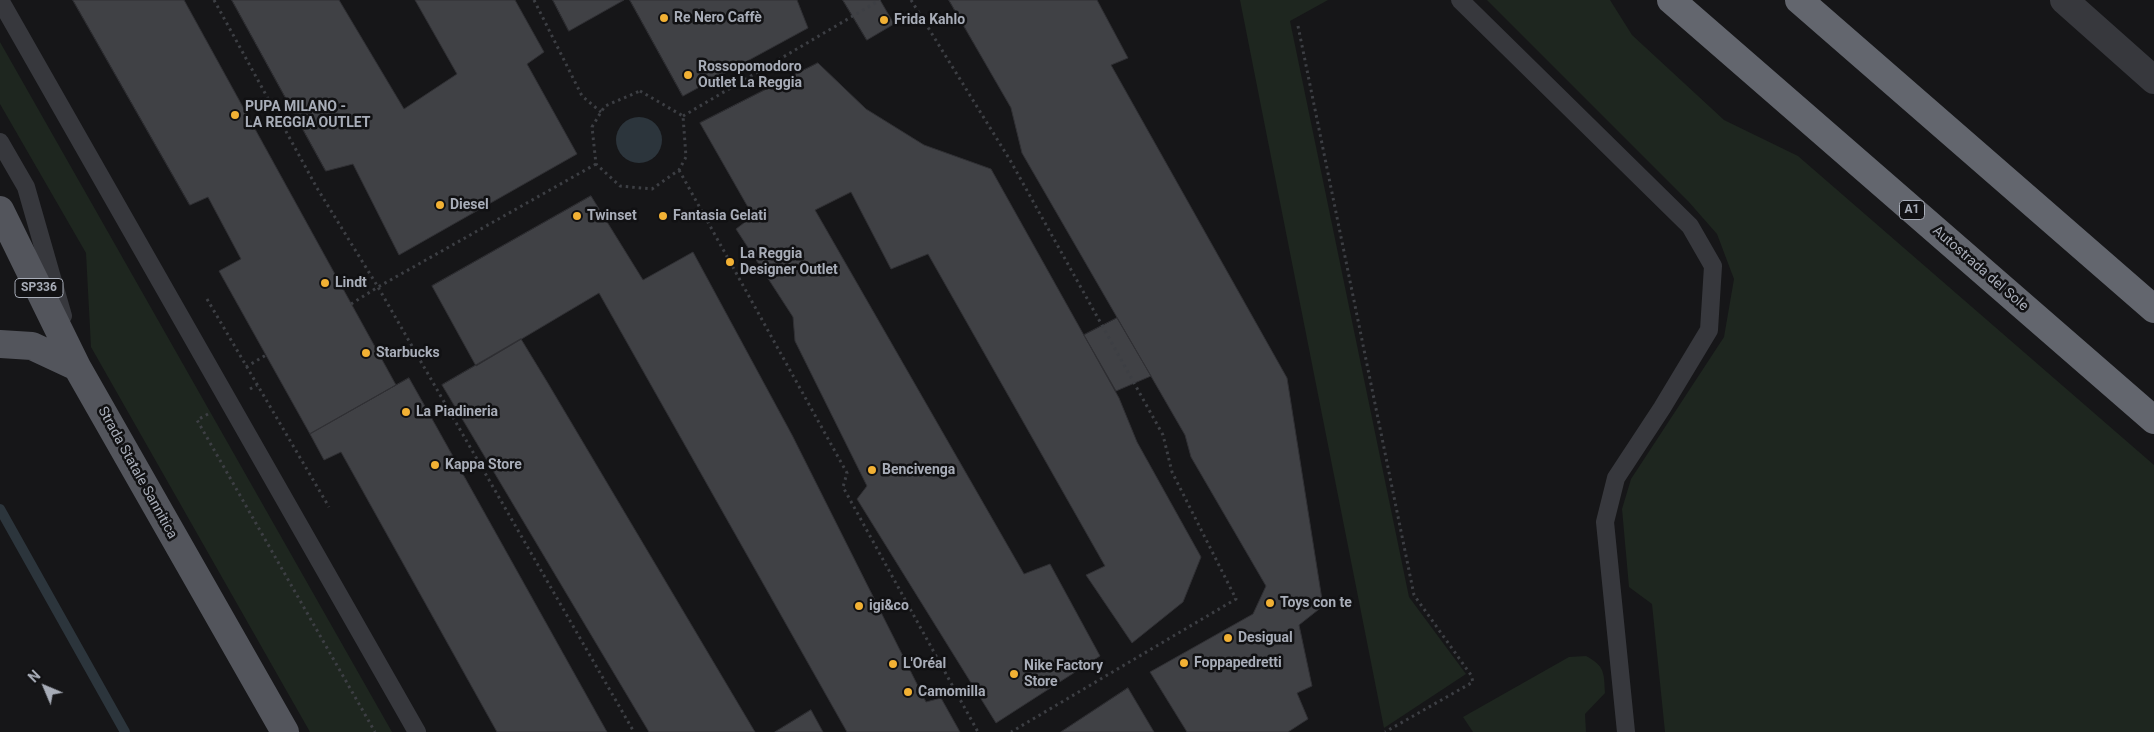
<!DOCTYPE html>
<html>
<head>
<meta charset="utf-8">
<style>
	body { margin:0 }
	#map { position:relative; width:2154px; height:732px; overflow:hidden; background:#161618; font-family:Roboto,sans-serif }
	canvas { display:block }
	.north { position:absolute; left:20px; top:662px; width:50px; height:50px; -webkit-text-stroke:4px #111113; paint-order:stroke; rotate:315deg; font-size:14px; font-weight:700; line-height:20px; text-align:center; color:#a8adb8 }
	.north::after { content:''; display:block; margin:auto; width:18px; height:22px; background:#a8adb8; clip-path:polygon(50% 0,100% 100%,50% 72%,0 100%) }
</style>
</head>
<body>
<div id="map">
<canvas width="2154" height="732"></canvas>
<div class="north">N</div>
</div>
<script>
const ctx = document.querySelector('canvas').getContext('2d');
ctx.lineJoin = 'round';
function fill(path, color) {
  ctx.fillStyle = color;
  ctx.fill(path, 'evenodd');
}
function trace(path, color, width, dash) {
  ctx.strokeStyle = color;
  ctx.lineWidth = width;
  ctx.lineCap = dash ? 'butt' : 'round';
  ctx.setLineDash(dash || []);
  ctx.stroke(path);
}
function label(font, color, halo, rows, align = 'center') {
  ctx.font = font + ' Roboto,sans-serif';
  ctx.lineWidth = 5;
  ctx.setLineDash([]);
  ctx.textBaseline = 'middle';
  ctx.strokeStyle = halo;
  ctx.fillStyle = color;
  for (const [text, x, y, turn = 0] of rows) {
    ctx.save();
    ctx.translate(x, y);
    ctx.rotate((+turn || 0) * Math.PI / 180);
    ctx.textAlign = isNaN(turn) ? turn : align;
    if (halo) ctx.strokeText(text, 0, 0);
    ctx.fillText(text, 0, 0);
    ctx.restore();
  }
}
const green = new Path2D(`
	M 1240,0 L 1328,0 L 1290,21 L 1409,597 L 1466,674 L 1384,728 Z
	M 1487,0 L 1610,0 L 1632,35 L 1724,120 L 1798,156 L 2154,465 L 2154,732 L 1665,732 L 1652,604 L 1629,587 L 1622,509 L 1631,479 L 1724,337 L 1734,279 L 1717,234 L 1688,201 Z
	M 0,42 L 392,732 L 310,732 L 91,347 L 86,253 L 0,104 Z
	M 1586,656 C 1605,666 1604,673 1605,693 L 1585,714 L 1586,732 L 1473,732 L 1463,717 L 1569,657 Z`);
const water = new Path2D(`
	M616 140a23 23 0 1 1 46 0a23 23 0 1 1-46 0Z`);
const stream = new Path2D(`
	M 0,509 L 125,732`);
const building = new Path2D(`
	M 73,0 L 184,0 L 396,385 L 310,434 L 219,271 L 241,259 L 208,197 L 190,205 Z
	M 232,0 L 339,0 L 404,109 L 457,74 L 415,0 L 515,0 L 544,52 L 527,64 L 577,154 L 399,255 L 353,164 L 326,171 Z
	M 553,0 L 624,0 L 569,31 Z
	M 630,0 L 797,0 L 808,28 L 683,96 Z
	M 843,0 L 880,0 L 894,24 L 867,40 Z
	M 949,0 L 1097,0 L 1128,58 L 1111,65 L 1287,378 L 1323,606 L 1299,625 L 1312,686 L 1297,693 L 1308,719 L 1288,732 L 1187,732 L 1150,672 L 1253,614 L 1266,586 L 1191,457 L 1185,435 L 1022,153 L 1011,108 Z
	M 818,63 L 866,109 L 924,145 L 991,169 L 1119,398 L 1137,442 L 1201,557 L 1183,602 L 1132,643 L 1086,575 L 1105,566 L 928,254 L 891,269 L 851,192 L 815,210 L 1024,574 L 1050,564 L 1100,656 L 996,723 L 857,499 L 867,486 L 795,341 L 793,317 L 736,229 L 753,216 L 700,123 Z
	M 591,196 L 643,280 L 693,252 L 792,435 L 926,702 L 941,698 L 960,732 L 847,732 L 599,293 L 476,366 L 432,286 Z
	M 1117,318 L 1151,376 L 1116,391 L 1084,335 Z
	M 521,339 L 549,385 L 755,732 L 649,732 L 442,385 Z
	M 409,378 L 431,417 L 607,732 L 497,732 L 341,452 L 324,460 L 310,434 Z
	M 1128,688 L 1154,732 L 1061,732 Z
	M 811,710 L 823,732 L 775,732 Z`);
const path = new Path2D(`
	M 214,0 L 317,188 L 378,287 L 596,164
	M 534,0 L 582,96 L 601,112
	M 911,0 L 1010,160 L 1163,435 L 1172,472 L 1236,599 L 1011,732
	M 1298,26 L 1414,595 L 1471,675 L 1473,682 L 1385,732
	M 640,91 L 683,116 L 686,157 L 679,170 L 652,189 L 620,186 L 596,164 L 592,127 L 601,112 L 605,106 Z
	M 683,116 L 880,0
	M 679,170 L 847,473 L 843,487 L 978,732
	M 207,299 L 329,507
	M 351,304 L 378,287 L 634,732
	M 246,367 L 266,355
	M 250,389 L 257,385
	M 208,414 L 197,420 L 375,732`);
const service = new Path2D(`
	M 0,0 L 417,732
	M 1460,0 L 1690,226 L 1713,266 L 1709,330 L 1662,408 L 1616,478 L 1605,522 L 1626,732
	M 0,142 L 26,187 L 63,316`);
const tertiary = new Path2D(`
	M 2064,0 L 2154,80`);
const primary = new Path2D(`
	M 0,210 L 77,367 L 285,732
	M 0,344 L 32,346 L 77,367`);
const motorway = new Path2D(`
	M 1671,0 L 2154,420
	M 1799,0 L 2154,309`);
const markers = [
	[664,18,5,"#f2b134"],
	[884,20,5,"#f2b134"],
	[688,75,5,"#f2b134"],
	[235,115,5,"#f2b134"],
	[440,205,5,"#f2b134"],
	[577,216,5,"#f2b134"],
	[663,216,5,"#f2b134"],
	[730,262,5,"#f2b134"],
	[325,283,5,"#f2b134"],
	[366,353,5,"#f2b134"],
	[406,412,5,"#f2b134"],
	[435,465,5,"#f2b134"],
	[872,470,5,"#f2b134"],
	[1270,603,5,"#f2b134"],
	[859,606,5,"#f2b134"],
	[1228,638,5,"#f2b134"],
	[1184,663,5,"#f2b134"],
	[893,664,5,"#f2b134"],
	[1014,674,5,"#f2b134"],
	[908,692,5,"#f2b134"]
];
const shields = [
	[1912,210,25],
	[39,288,48]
];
const shieldNames = [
	["A1",1912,210],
	["SP336",39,288]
];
const poiNames = [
	["Re Nero Caffè",674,18],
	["Frida Kahlo",894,20],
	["Rossopomodoro",698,67],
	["Outlet La Reggia",698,83],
	["PUPA MILANO -",245,107],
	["LA REGGIA OUTLET",245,123],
	["Diesel",450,205],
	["Twinset",587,216],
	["Fantasia Gelati",673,216],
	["La Reggia",740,254],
	["Designer Outlet",740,270],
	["Lindt",335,283],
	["Starbucks",376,353],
	["La Piadineria",416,412],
	["Kappa Store",445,465],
	["Bencivenga",882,470],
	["Toys con te",1280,603],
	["igi&co",869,606],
	["Desigual",1238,638],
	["Foppapedretti",1194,663],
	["L'Oréal",903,664],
	["Nike Factory",1024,666],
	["Store",1024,682],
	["Camomilla",918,692]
];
const streetNames = [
	["Autostrada del Sole",1980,269,41],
	["Strada Statale Sannitica",137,473,61]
];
fill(green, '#1e261f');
fill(water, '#2c353c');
trace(stream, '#2c353c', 10);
fill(building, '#404145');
trace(building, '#303034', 1);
trace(path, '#3d3f44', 3, [2.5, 4]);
trace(service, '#37383d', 18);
trace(tertiary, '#37383d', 28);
trace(primary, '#53555c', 28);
trace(motorway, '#63666e', 28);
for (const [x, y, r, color] of markers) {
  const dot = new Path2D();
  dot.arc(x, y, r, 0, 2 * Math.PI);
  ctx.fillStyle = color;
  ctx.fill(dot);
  trace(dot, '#111113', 2);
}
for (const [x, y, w] of shields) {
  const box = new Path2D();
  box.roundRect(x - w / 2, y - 9.5, w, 19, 4);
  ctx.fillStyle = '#111113';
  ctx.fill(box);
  trace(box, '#a8adb8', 1);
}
label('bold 12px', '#a8adb8', null, shieldNames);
label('bold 14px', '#a8adb8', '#111113', poiNames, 'left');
label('14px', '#a8adb8', '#111113', streetNames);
</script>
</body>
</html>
